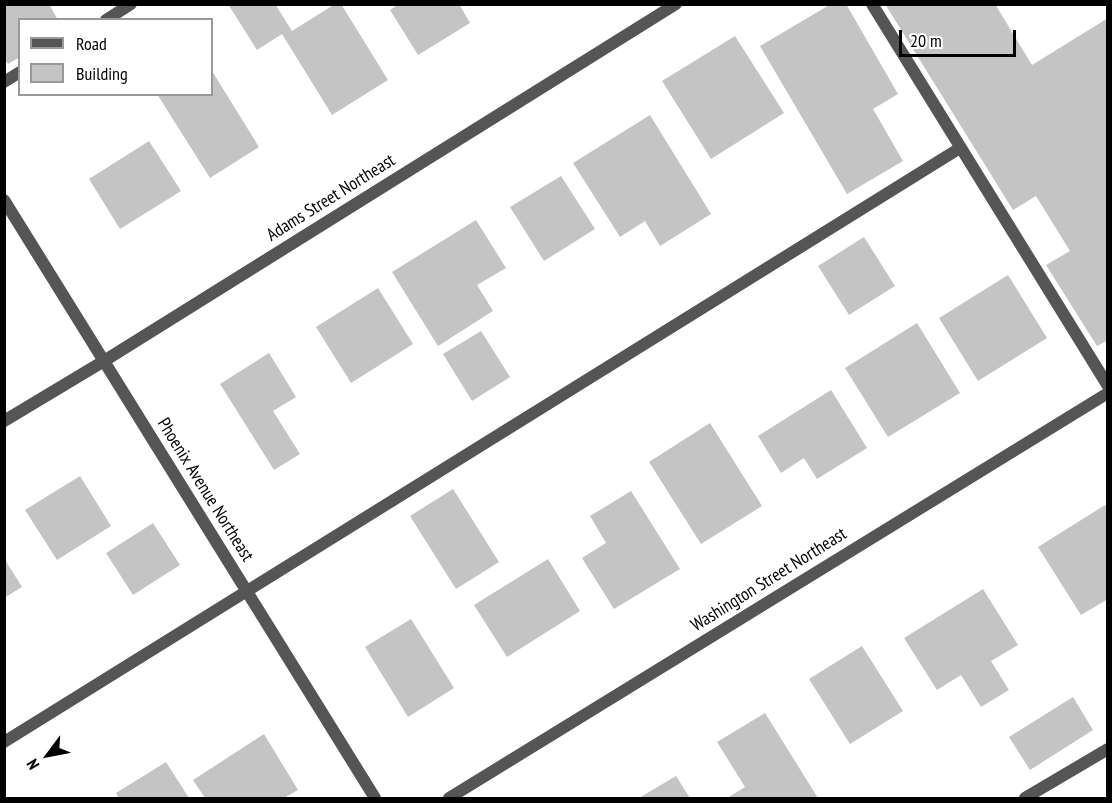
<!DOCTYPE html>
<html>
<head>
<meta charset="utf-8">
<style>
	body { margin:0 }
	#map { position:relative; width:1112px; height:803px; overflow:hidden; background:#fff; font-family:"PT Sans Narrow",sans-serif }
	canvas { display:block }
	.frame { position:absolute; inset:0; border:6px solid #000; pointer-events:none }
	.legend { position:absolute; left:18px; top:18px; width:195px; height:78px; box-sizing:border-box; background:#fff; border:2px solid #999; margin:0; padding:8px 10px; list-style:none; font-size:18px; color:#000 }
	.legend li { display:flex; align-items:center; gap:12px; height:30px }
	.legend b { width:30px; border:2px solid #999 }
	.north { position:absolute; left:18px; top:725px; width:60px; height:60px; -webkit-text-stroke:4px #fff; paint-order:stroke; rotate:238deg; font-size:16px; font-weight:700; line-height:24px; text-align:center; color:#000 }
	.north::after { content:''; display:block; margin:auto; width:21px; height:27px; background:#000; clip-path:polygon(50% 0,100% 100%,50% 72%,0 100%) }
	.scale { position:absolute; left:899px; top:30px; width:117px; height:27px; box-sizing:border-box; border:3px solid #000; border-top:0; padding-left:8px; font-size:18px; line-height:21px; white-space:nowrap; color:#000; -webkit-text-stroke:4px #fff; paint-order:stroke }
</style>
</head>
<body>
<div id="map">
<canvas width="1112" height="803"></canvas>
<div class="frame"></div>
<ul class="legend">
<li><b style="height:8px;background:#555"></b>Road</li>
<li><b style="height:16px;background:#c4c4c4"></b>Building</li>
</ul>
<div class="north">N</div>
<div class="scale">20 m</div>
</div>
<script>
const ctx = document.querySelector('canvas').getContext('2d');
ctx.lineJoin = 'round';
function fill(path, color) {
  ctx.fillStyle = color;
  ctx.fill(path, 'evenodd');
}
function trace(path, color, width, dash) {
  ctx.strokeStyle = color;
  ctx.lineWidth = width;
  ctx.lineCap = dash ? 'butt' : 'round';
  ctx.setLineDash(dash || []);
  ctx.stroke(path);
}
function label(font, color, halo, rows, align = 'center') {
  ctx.font = font + ' "PT Sans Narrow",sans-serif';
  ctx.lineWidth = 4.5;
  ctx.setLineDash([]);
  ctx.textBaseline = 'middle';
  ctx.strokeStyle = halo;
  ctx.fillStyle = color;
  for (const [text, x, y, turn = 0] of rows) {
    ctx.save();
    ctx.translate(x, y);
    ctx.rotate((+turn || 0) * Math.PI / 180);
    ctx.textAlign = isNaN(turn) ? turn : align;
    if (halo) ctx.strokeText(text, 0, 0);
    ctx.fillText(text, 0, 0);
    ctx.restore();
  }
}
const building = new Path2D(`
	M 4,4 L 49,4 L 58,20 L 20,20 L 20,57 L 8,64 L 4,58 Z
	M 228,4 L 275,4 L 292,31 L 335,4 L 341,4 L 388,80 L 332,115 L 282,34 L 257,50 Z
	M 399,4 L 459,4 L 470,23 L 418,55 L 390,10 Z
	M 831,4 L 846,4 L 898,94 L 873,109 L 903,161 L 847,194 L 760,46 Z
	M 885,4 L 995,4 L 1032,65 L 1108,18 L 1108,340 L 1097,346 L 1046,265 L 1070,251 L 1036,196 L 1013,210 Z
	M 735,36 L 784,113 L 711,159 L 662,81 Z
	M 212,71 L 259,147 L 210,178 L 157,94 L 212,94 Z
	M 650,115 L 711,214 L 660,246 L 645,221 L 620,237 L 573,163 Z
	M 149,141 L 181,191 L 120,229 L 89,179 Z
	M 561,176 L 595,229 L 544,261 L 510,207 Z
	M 476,220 L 506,268 L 477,285 L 493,311 L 438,346 L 392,272 Z
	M 864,237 L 895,286 L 849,315 L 818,266 Z
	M 1008,275 L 1047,338 L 978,381 L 939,318 Z
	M 378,288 L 413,344 L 351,383 L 316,327 Z
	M 917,323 L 960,393 L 888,437 L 845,368 Z
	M 481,331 L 510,377 L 472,401 L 443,354 Z
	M 269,353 L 296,397 L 273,411 L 300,454 L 274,470 L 220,384 Z
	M 831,390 L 867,448 L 817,479 L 804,458 L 781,473 L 758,436 Z
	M 710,423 L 762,506 L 701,544 L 649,462 Z
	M 80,476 L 111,526 L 57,560 L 25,510 Z
	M 453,489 L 499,562 L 456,589 L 410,516 Z
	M 631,491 L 680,569 L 614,609 L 582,558 L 606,543 L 590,516 Z
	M 1105,505 L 1108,509 L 1108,599 L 1081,615 L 1038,547 Z
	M 153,523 L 180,565 L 133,595 L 106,553 Z
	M 4,558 L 22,587 L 4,598 Z
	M 548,559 L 580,611 L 507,657 L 474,605 Z
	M 983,589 L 1018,645 L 991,661 L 1009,690 L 981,707 L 961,675 L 937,690 L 904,638 Z
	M 411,619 L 454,688 L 408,717 L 365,647 Z
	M 862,646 L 903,711 L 850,744 L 809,679 Z
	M 1073,697 L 1093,730 L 1030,770 L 1009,737 Z
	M 765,713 L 818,798 L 727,798 L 745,787 L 717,742 Z
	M 264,734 L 298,790 L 284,798 L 205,798 L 193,780 Z
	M 166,762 L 189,798 L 119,798 L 116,793 Z
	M 676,776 L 690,798 L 639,798 Z`);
const lane = new Path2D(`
	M 872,4 L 1108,386
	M 106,20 L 131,4
	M 4,82 L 20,72
	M 4,742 L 960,148
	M 1025,798 L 1108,749`);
const street = new Path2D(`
	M 4,200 L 375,798
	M 4,421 L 104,361 L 676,4
	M 449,798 L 1108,393`);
const streetNames = [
	["Adams Street Northeast",331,198,-32],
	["Phoenix Avenue Northeast",205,490,58],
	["Washington Street Northeast",769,580,-32]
];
fill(building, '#c4c4c4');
trace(lane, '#555', 12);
trace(street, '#555', 12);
label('18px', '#000', '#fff', streetNames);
</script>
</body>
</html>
